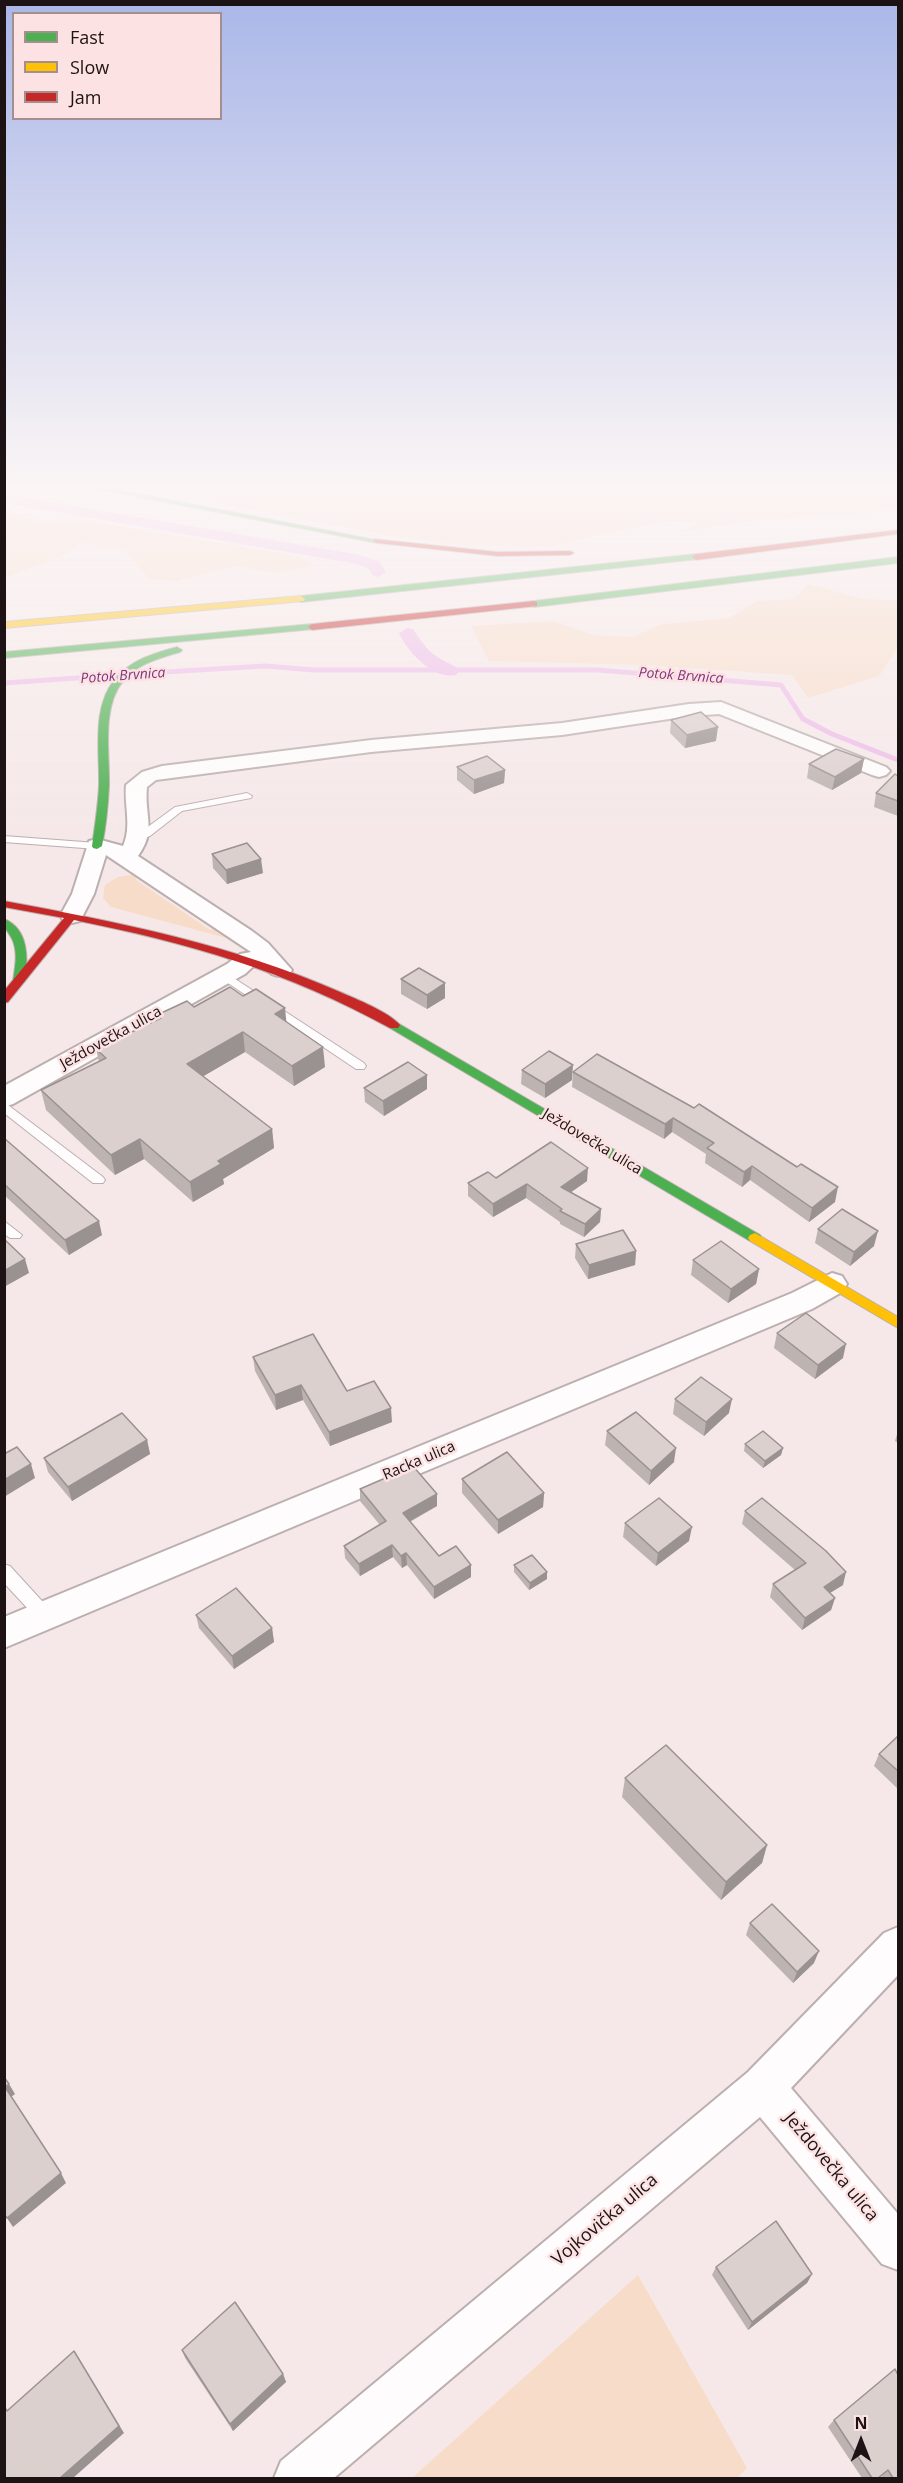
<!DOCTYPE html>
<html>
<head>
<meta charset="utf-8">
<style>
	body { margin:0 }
	#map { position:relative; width:903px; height:2483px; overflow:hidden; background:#f6e8e8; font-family:"Open Sans",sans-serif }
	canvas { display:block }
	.frame { position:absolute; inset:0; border:6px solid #1e1314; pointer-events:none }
	.legend { position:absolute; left:12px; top:12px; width:210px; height:108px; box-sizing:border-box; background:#fce2e2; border:2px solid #a38f90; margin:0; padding:8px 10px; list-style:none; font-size:18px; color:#1e1314 }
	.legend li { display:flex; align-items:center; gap:12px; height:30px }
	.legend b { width:30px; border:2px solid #a38f90 }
	.north { position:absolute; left:831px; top:2411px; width:60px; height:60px; -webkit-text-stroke:4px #fce2e2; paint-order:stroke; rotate:0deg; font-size:16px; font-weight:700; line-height:24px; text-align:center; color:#1e1314 }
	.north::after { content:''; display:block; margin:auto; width:21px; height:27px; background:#1e1314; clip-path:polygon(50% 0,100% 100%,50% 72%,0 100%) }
</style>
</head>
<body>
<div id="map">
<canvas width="903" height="2483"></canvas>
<div class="frame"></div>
<ul class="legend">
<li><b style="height:8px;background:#4caf50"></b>Fast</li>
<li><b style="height:8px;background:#ffc107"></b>Slow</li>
<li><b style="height:8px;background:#c62828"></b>Jam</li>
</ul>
<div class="north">N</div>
</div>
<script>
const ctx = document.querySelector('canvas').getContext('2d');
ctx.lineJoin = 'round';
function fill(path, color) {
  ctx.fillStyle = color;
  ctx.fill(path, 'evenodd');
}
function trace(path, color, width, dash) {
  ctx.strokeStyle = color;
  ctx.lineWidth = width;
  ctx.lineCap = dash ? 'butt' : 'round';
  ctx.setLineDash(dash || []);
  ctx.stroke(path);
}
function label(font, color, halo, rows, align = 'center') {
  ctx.font = font + ' "Open Sans",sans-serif';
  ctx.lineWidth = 5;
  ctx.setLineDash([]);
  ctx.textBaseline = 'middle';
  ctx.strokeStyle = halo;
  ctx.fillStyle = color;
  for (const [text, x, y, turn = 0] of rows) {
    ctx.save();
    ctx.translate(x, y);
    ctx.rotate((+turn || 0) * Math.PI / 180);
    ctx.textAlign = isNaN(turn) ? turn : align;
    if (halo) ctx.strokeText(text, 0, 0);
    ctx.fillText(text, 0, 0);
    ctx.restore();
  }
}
const green = new Path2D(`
	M 138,489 L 898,489 L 898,507 L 864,513 L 750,521 L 675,533 L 701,523 L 666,521 L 550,546 L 467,545 L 402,538 Z
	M 4,509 L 39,522 L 88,521 L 298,556 L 316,566 L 273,573 L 236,566 L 176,581 L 149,579 L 125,550 L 80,542 L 67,554 L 5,578 Z
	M 808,584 L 863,599 L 898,600 L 898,647 L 879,676 L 808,698 L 792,675 L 643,665 L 489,661 L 471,626 L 553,621 L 594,635 L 632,637 L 663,624 L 729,618 L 757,601 L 795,599 Z
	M 130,875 L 137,876 L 136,880 L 210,930 L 214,928 L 230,939 L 111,907 L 103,898 L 105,885 L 118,877 Z
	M 638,2275 L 747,2468 L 737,2478 L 412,2478 Z`);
const stream = new Path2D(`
	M 132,674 L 265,666 L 314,670 L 598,670 L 781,685 L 803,719 L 832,734 L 898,760
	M 4,683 L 120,675`);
const canal = new Path2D(`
	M 4,494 L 360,555 L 380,562 L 386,572 L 378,577 L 372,575 L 368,568 L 357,564 L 4,503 Z
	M 407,628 L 413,629 C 428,652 432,655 456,667 L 459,671 L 456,675 C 434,680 407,652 399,633 Z`);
const lane = new Path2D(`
	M 247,793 L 252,796 L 251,798 L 182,811 L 150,836 L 139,840 L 134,837 L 175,807 Z
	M 4,836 L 97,843 L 102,846 L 97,849 L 4,842 Z
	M 223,971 L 364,1063 L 366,1066 L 364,1069 L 356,1069 L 219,977 L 219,973 Z
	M 4,1102 L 103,1177 L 105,1180 L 103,1183 L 93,1183 L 4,1113 Z
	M 4,1221 L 22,1235 L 20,1238 L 10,1238 L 4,1234 Z
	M 4,1564 L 10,1566 L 53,1613 L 55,1618 L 53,1623 L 47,1625 L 41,1623 L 4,1583 Z`);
const street = new Path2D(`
	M 721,702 L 886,767 L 890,771 L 886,775 L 879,777 L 872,775 L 719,714 L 689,716 L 562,735 L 371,752 L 156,780 L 147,787 C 144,816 157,830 138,856 L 252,931 L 268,943 L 292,970 L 289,975 C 273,979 268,972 259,961 L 245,974 L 13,1104 L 4,1107 L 4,1086 L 227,964 L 240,954 L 251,952 L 106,855 L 94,894 L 80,921 L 72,923 L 64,921 L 60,916 L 72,894 L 89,841 L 97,839 L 123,846 C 132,826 124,806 126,785 L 142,772 L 162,766 L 371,740 L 562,723 L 689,704 Z
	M 832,1273 L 842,1276 L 847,1284 L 842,1292 L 812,1309 L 4,1648 L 4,1617 L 792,1293 Z
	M 898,1927 L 898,1975 L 791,2088 L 898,2214 L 898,2270 L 882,2264 L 760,2117 L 334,2478 L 274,2478 L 281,2461 L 748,2072 L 884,1933 Z`);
const fast = new Path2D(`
	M 97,489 L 114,489 L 381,541 L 377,543 Z
	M 696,554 L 700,557 L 699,559 L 301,602 L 297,599 L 301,596 Z
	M 898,557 L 898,563 L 534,607 L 530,604 L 534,601 Z
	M 312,624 L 315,625 L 315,629 L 4,658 L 4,652 Z
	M 177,647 L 182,650 L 180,652 C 160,658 137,664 123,681 C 101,708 110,754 109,786 C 108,806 106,826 102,846 L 97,849 L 93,848 L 92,846 C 95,826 98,806 99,786 C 100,752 91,706 116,678 C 131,660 155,653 177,647 Z
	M 4,919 C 29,929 28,959 25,981 L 19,985 L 13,981 C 15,968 18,954 13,941 C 9,931 4,931 4,919 Z
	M 394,1021 L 760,1235 L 762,1238 L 760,1241 L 750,1241 L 390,1028 L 388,1025 L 390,1022 Z`);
const slow = new Path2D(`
	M 301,596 L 305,599 L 304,601 L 4,628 L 4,622 Z
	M 755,1233 L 898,1317 L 898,1328 L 750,1241 L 748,1238 L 750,1235 Z`);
const jam = new Path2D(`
	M 898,530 L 898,534 L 696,560 L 692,557 L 696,554 Z
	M 374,539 L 498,552 L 570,551 L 574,553 L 570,555 L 498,556 L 377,543 L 373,541 Z
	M 534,601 L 537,602 L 537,606 L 312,630 L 308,627 L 312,624 Z
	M 4,901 C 119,922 233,945 340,992 C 356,999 389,1012 400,1025 L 398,1028 L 390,1028 C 286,971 189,943 74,920 L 8,1002 L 4,1003 L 4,991 L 64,918 L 4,907 Z`);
const wall = new Path2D(`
	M 671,720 L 716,741 L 685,748 L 670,733 Z
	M 864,759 L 861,773 L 832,790 L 807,778 L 809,764 Z
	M 457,767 L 505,770 L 504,783 L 474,794 L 457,780 Z
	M 898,776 L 898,816 L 874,807 L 876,793 Z
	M 212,854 L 263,873 L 227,884 L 213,868 Z
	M 401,979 L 445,998 L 427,1009 L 401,994 Z
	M 243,996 L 286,1022 L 325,1067 L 294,1086 L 245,1052 L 203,1076 L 272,1129 L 274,1148 L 223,1179 L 224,1184 L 193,1202 L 144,1159 L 115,1175 L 46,1110 L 41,1090 L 99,1062 L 96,1049 L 158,1020 L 157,1015 Z
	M 597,1054 L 835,1202 L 809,1222 L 750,1180 L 742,1187 L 705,1163 L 706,1154 L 672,1132 L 664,1139 L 572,1087 L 573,1072 Z
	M 522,1070 L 572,1080 L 545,1098 L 521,1084 Z
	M 427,1075 L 427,1089 L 384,1116 L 365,1102 L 364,1088 Z
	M 4,1138 L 102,1235 L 69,1255 L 4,1195 Z
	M 496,1178 L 587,1181 L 571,1192 L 601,1209 L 600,1222 L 584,1237 L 560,1224 L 560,1222 L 526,1198 L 493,1217 L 468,1196 L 468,1183 Z
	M 818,1229 L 874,1246 L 850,1266 L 815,1243 Z
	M 576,1244 L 636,1251 L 635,1265 L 588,1279 L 575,1258 Z
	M 693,1260 L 759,1269 L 756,1284 L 728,1303 L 691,1275 Z
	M 777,1333 L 843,1358 L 815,1379 L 774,1348 Z
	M 253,1357 L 392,1422 L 330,1446 L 303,1400 L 276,1410 L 255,1371 Z
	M 675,1399 L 729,1413 L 704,1436 L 673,1414 Z
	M 607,1431 L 674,1462 L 649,1485 L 605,1445 Z
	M 898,1431 L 898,1443 L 895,1441 Z
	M 147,1440 L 150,1454 L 72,1501 L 48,1472 L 44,1458 Z
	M 745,1444 L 783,1448 L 781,1455 L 763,1468 L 744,1451 Z
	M 462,1479 L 544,1493 L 543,1507 L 498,1534 L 462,1493 Z
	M 360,1489 L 437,1506 L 410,1522 L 439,1556 L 471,1577 L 434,1599 L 407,1565 L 402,1568 L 393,1557 L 360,1576 L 345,1558 L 344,1546 L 380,1525 L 360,1501 Z
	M 745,1511 L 843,1585 L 830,1593 L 835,1598 L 831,1610 L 802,1630 L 770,1597 L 773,1584 L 795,1570 L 742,1524 Z
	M 625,1523 L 689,1541 L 656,1566 L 623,1537 Z
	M 514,1565 L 547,1572 L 547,1579 L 529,1590 L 514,1572 Z
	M 196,1615 L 272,1628 L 274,1642 L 234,1669 L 199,1628 Z
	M 898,1736 L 898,1789 L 874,1766 L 879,1754 Z
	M 625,1778 L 767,1845 L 762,1863 L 721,1900 L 622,1797 Z
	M 750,1923 L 814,1963 L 793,1983 L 746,1935 Z
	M 716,2267 L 812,2274 L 807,2283 L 748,2330 L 712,2275 Z
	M 182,2350 L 283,2374 L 286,2382 L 233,2431 L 185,2358 Z
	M 834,2420 L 898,2478 L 883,2478 L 881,2476 L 879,2478 L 862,2478 L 828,2427 Z`);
const shadedWall = new Path2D(`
	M 718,727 L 716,741 L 685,748 L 687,735 Z
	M 864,759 L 861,773 L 832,790 L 835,777 Z
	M 505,770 L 504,783 L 474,794 L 474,780 Z
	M 261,859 L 263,873 L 227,884 L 226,870 Z
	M 445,983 L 445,998 L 427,1009 L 427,995 Z
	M 285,1008 L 287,1028 L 275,1014 Z
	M 243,1032 L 245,1052 L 190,1084 L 187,1064 Z
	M 323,1047 L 325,1067 L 294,1086 L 292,1066 Z
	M 573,1065 L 572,1080 L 545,1098 L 545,1084 Z
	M 427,1075 L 427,1089 L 384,1116 L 383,1101 Z
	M 673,1118 L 672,1132 L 664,1139 L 665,1124 Z
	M 272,1129 L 274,1148 L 223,1179 L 224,1184 L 193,1202 L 190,1182 L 218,1161 Z
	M 140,1139 L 144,1159 L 115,1175 L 111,1155 Z
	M 752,1166 L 750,1180 L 742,1187 L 744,1172 Z
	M 588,1168 L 587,1181 L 560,1200 L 561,1187 Z
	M 527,1184 L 526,1198 L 493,1217 L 493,1204 Z
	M 838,1187 L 835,1202 L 809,1222 L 812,1208 Z
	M 601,1209 L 600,1222 L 584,1237 L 585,1224 Z
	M 99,1221 L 102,1235 L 69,1255 L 65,1240 Z
	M 878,1231 L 874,1246 L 850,1266 L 854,1252 Z
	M 636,1251 L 635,1265 L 588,1279 L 589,1265 Z
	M 25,1259 L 29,1273 L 4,1287 L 4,1271 Z
	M 759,1269 L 756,1284 L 728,1303 L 731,1289 Z
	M 846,1344 L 843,1358 L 815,1379 L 818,1365 Z
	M 301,1385 L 303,1400 L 276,1410 L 275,1395 Z
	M 732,1399 L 729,1413 L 704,1436 L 706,1422 Z
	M 391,1408 L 392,1422 L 330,1446 L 329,1432 Z
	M 147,1440 L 150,1454 L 72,1501 L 68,1487 Z
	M 676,1448 L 674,1462 L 649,1485 L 651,1471 Z
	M 783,1448 L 781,1455 L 763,1468 L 765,1461 Z
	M 31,1464 L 35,1478 L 4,1497 L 4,1480 Z
	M 544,1493 L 543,1507 L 498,1534 L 498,1520 Z
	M 437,1494 L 437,1506 L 403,1525 L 403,1513 Z
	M 692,1527 L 689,1541 L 656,1566 L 658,1553 Z
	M 392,1545 L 393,1557 L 360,1576 L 359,1564 Z
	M 406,1553 L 407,1565 L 402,1568 L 401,1556 Z
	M 471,1565 L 471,1577 L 434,1599 L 434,1587 Z
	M 547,1572 L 547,1579 L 529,1590 L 530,1583 Z
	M 846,1572 L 843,1585 L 820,1599 L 824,1587 Z
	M 835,1598 L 831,1610 L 802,1630 L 805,1618 Z
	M 272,1628 L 274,1642 L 234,1669 L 232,1656 Z
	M 767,1845 L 762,1863 L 721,1900 L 726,1882 Z
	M 819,1951 L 814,1963 L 793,1983 L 797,1972 Z
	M 9,2084 L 15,2094 L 11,2097 L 5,2087 Z
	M 61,2173 L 66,2183 L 13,2227 L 7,2218 Z
	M 812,2274 L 807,2283 L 748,2330 L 752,2322 Z
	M 79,2359 L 124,2433 L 73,2478 L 60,2478 Z
	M 283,2374 L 286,2382 L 233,2431 L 230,2424 Z`);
const building = new Path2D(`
	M 701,712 L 718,727 L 687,735 L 671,720 Z
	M 836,749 L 864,759 L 835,777 L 809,764 Z
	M 487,756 L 505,770 L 474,780 L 457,767 Z
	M 895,774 L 898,776 L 898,801 L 876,793 Z
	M 247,843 L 261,859 L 226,870 L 212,854 Z
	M 419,968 L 445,983 L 427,995 L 401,979 Z
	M 230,987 L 243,996 L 256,989 L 285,1008 L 275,1014 L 323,1047 L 292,1066 L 243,1032 L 187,1064 L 272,1129 L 218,1161 L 221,1164 L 190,1182 L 140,1139 L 111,1155 L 41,1090 L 106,1058 L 96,1049 L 161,1018 L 157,1015 L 187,1001 L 194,1007 Z
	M 549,1051 L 573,1065 L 545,1084 L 522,1070 Z
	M 597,1054 L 694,1108 L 699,1104 L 797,1167 L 801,1164 L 838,1187 L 812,1208 L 752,1166 L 744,1172 L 707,1148 L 714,1143 L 673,1118 L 665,1124 L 573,1072 Z
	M 408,1062 L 427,1075 L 383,1101 L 364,1088 Z
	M 4,1138 L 99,1221 L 65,1240 L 4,1184 Z
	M 551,1142 L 588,1168 L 561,1187 L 601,1209 L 585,1224 L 560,1211 L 562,1209 L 527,1184 L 493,1204 L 468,1183 L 488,1172 L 496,1178 Z
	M 842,1209 L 878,1231 L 854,1252 L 818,1229 Z
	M 623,1230 L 636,1251 L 589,1265 L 576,1244 Z
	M 4,1239 L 25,1259 L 4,1271 Z
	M 721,1241 L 759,1269 L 731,1289 L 693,1260 Z
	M 806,1313 L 846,1344 L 818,1365 L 777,1333 Z
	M 313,1334 L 347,1391 L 374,1381 L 391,1408 L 329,1432 L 301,1385 L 275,1395 L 253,1357 Z
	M 701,1377 L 732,1399 L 706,1422 L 675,1399 Z
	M 636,1412 L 676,1448 L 651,1471 L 607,1431 Z
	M 122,1413 L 147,1440 L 68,1487 L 44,1458 Z
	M 763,1431 L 783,1448 L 765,1461 L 745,1444 Z
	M 17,1447 L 31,1464 L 4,1480 L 4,1454 Z
	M 507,1452 L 544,1493 L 498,1520 L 462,1479 Z
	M 413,1466 L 437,1494 L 403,1513 L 439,1556 L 456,1546 L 471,1565 L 434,1587 L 406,1553 L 401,1556 L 392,1545 L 359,1564 L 344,1546 L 386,1521 L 360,1489 Z
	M 659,1498 L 692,1527 L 658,1553 L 625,1523 Z
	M 762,1498 L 826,1551 L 846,1572 L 824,1587 L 835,1598 L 805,1618 L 773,1584 L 806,1563 L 745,1511 Z
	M 532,1555 L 547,1572 L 530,1583 L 514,1565 Z
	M 236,1588 L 272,1628 L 232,1656 L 196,1615 Z
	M 898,1736 L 898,1771 L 879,1754 Z
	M 666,1745 L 767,1845 L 726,1882 L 625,1778 Z
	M 772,1904 L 819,1951 L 797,1972 L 750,1923 Z
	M 4,2077 L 9,2084 L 5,2087 L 61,2173 L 7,2218 L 4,2214 Z
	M 776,2221 L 812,2274 L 752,2322 L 716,2267 Z
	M 235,2302 L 283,2374 L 230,2424 L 182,2350 Z
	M 74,2351 L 119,2426 L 60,2478 L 4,2478 L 4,2410 L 6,2409 L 7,2411 Z
	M 895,2369 L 898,2375 L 898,2478 L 893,2478 L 888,2470 L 878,2478 L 872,2478 L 834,2420 Z`);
const farWaternames = [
	["Potok Brvnica",123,676,-4],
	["Potok Brvnica",681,676,4]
];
const streetNames = [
	["Ježdovečka ulica",111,1038,-29],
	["Ježdovečka ulica",592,1142,31],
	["Racka ulica",419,1461,-23]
];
const nearStreetnames = [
	["Ježdovečka ulica",831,2167,50],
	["Vojkovička ulica",605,2220,-40]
];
fill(green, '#f7dcc9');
trace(stream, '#edbce8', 5);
fill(canal, '#edbce8');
trace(lane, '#bbafaf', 2);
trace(street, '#bbafaf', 4);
trace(fast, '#bbafaf', 2);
trace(slow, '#bbafaf', 2);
trace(jam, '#bbafaf', 2);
fill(lane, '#fefcfc');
fill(street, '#fefcfc');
fill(fast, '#4caf50');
fill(slow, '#ffc107');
fill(jam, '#c62828');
fill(wall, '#bdb3b1');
fill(shadedWall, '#9a9290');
fill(building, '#dcd0ce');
trace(building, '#9a9290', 1.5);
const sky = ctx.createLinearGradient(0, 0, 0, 837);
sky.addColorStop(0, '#aab7e8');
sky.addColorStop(0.58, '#fbf5f5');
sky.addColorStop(1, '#fbf5f500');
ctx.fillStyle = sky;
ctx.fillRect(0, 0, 903, 837);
label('italic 14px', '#7e347e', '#fce2e2', farWaternames);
label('15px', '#1e1314', '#fce2e2', streetNames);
label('18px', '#1e1314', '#fce2e2', nearStreetnames);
</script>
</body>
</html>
